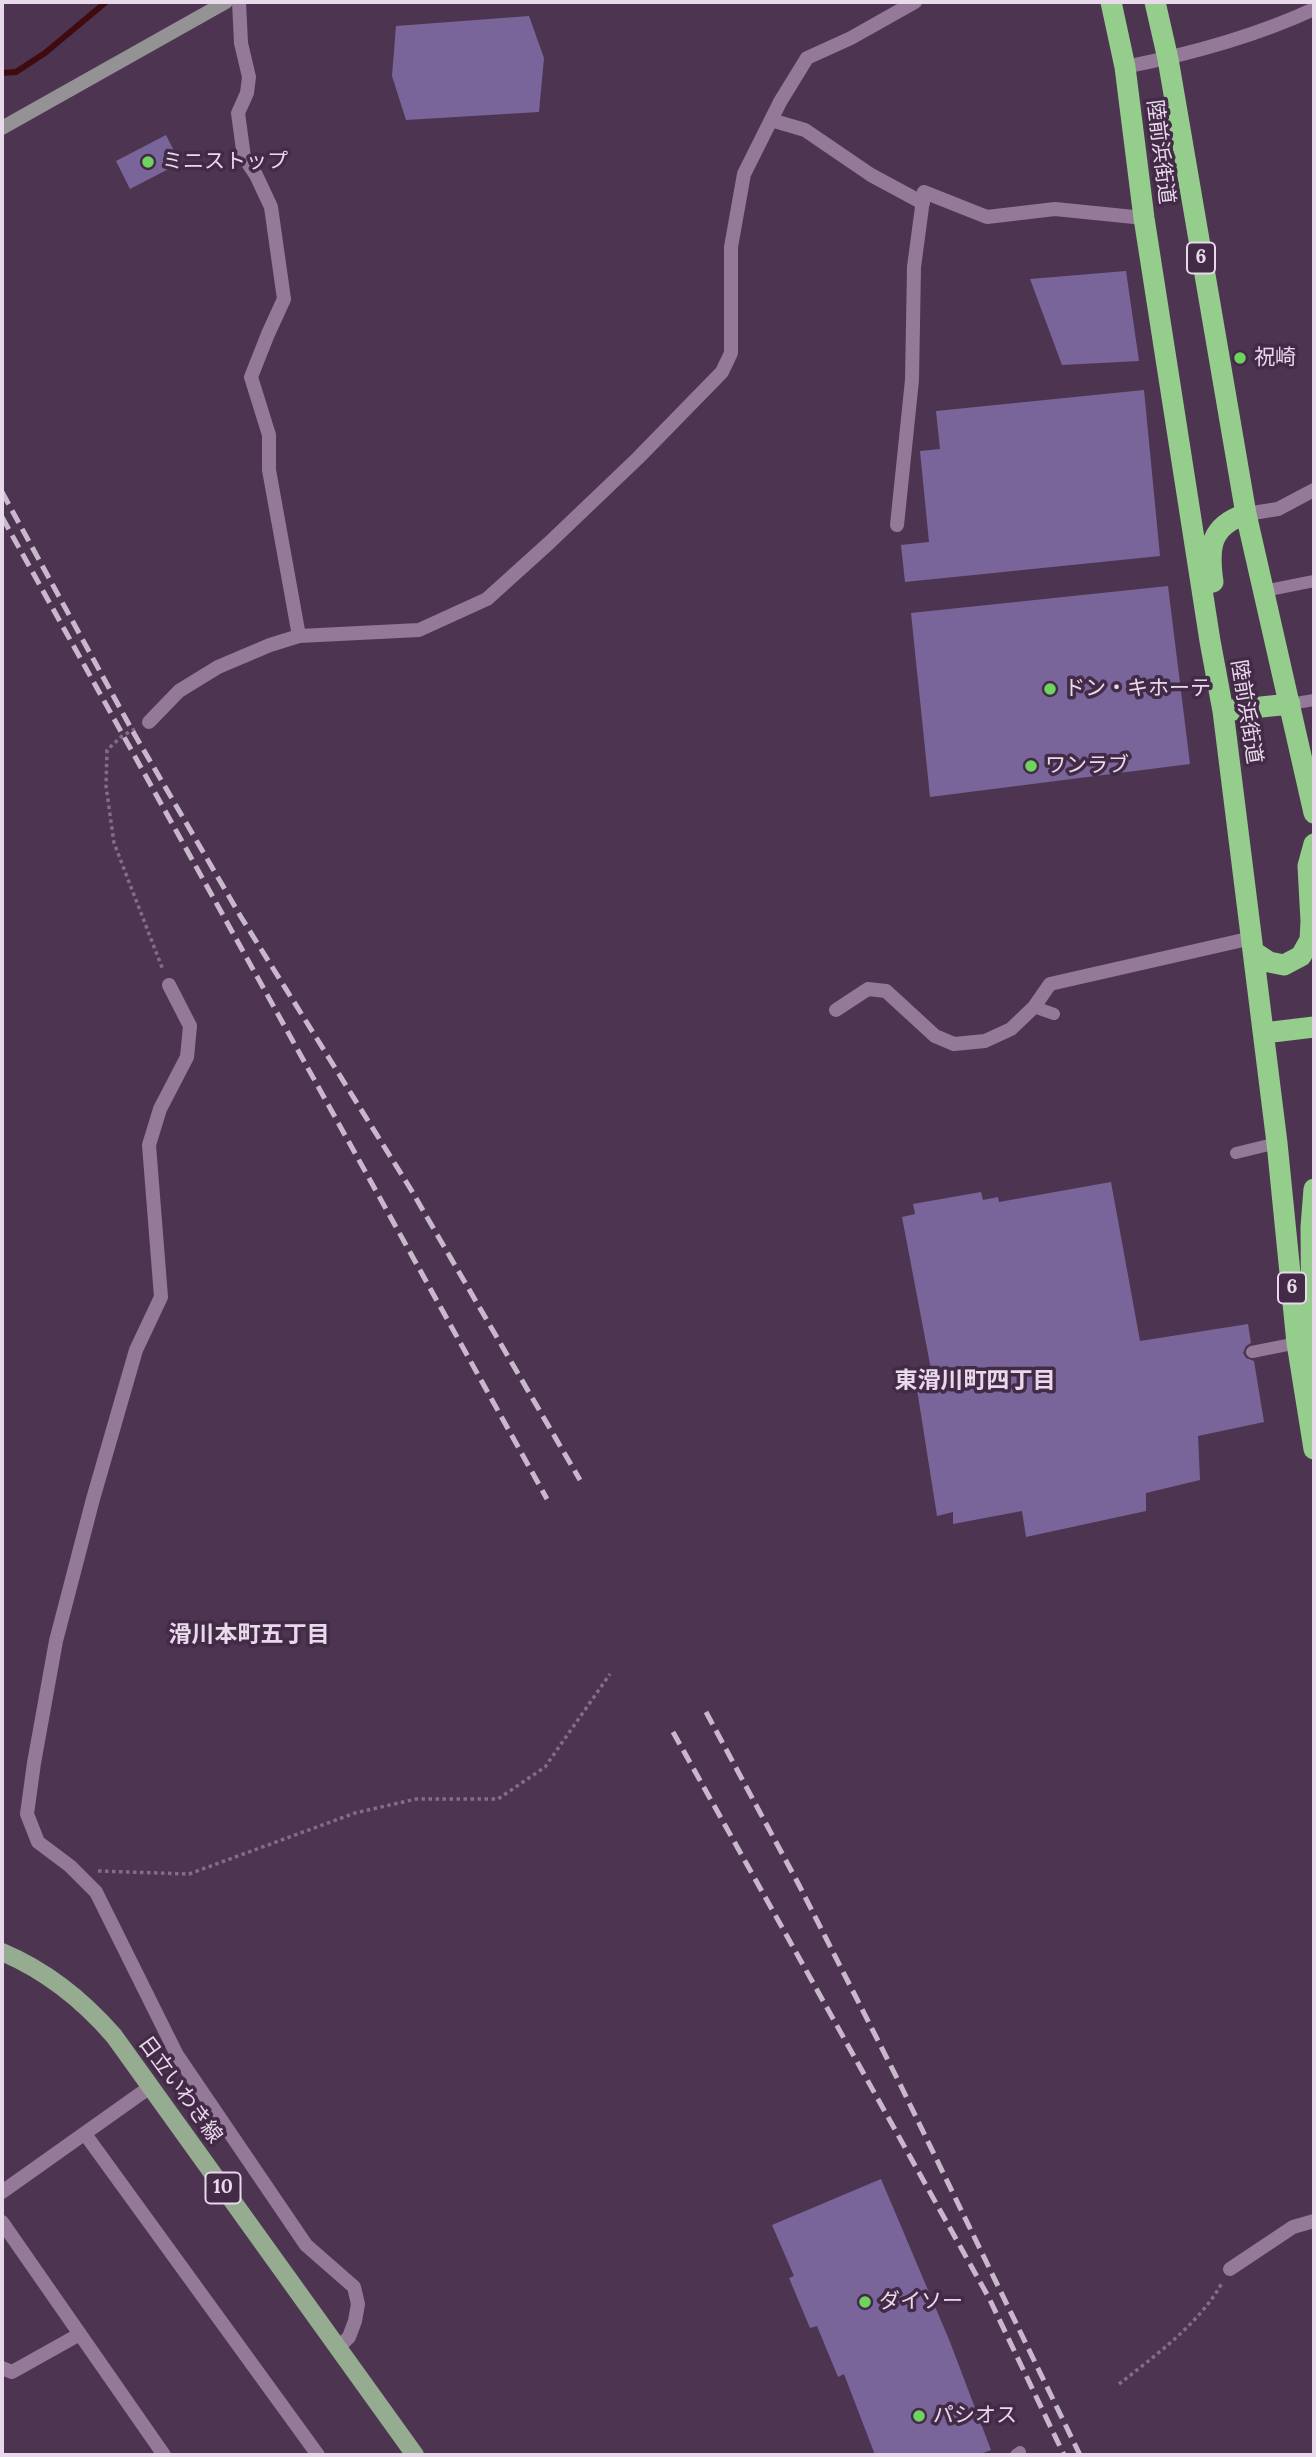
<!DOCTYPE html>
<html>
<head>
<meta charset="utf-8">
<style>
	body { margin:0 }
	#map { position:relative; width:1316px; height:2457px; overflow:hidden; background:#4d3552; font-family:Lora,serif }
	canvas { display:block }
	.frame { position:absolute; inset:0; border:4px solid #e8d9eb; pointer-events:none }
</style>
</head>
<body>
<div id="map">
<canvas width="1316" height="2457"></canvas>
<div class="frame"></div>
</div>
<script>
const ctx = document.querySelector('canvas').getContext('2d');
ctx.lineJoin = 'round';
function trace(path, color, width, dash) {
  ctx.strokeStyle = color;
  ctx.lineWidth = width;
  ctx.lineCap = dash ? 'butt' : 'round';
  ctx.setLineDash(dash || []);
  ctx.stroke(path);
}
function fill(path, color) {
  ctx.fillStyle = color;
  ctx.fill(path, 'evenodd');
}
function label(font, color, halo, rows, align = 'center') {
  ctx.font = font + ' Lora,"Noto Sans JP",serif';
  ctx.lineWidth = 7;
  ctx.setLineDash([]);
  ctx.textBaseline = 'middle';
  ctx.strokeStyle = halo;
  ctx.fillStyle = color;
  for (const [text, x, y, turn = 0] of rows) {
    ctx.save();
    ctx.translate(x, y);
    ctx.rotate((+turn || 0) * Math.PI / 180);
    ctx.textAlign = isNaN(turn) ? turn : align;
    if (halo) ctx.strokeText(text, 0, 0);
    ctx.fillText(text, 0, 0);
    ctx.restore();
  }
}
const stream = new Path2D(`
	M 2,73 L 16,72 L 45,53 L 106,2`);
const building = new Path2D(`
	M 529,16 L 544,58 L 539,112 L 406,120 L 392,76 L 396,26 Z
	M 166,135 L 180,163 L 130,189 L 116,161 Z
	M 1126,271 L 1139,361 L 1062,365 L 1030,279 Z
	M 1144,390 L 1160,556 L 905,582 L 901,545 L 929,542 L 920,451 L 940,449 L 936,411 Z
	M 1168,586 L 1190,764 L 930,797 L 911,613 Z
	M 1111,1182 L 1140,1341 L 1248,1324 L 1251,1343 L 1246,1346 L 1243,1353 L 1246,1358 L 1254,1361 L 1264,1422 L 1198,1436 L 1200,1480 L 1146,1493 L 1146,1511 L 1026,1537 L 1022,1511 L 953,1524 L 953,1512 L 937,1516 L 916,1383 L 933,1380 L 902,1217 L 915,1214 L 913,1204 L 981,1192 L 983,1200 L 998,1197 L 999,1202 Z
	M 881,2179 L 950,2342 L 991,2450 L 977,2455 L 875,2455 L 844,2374 L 838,2377 L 817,2326 L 810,2328 L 789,2278 L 794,2276 L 772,2225 Z`);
const path = new Path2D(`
	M 135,729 L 122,736 L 107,750 L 106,786 L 114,843 L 163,970
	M 98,1871 L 189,1874 L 355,1813 L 416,1799 L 498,1799 L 545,1767 L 610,1674
	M 1119,2384 C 1156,2355 1199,2324 1222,2283`);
const lane = new Path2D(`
	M 1264,591 L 1314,581
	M 1290,704 L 1314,700
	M 1034,1007 L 1054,1014
	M 1236,1153 L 1277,1143
	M 1252,1352 L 1297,1343
	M 1016,2455 L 1020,2452`);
const street = new Path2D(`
	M 239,2 L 241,43 L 249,77 L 247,93 L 238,113 L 244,157 L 256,175 L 271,207 L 284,299 L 268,334 L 251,377 L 269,435 L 269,470 L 299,636
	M 1125,67 C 1190,54 1254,37 1314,9
	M 771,120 L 805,130 L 871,175 L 923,203
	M 1246,514 L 1278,509 L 1314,490
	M 897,525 L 912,380 L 914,267 L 924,192 L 987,217 L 1055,209 L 1144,218
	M 149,722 L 179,691 L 218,667 L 270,645 L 299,636 L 419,630 L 487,599 L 549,543 L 638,458 L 722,372 L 731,353 L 731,247 L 744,174 L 780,102 L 807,58 L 851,38 L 915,2
	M 169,985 L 190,1026 L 187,1057 L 160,1109 L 149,1145 L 161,1297 L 136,1350 L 93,1499 L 56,1641 L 34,1763 L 27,1814 L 38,1842 L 70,1866 L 96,1892 L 177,2055 L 306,2245 L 354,2287 L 358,2304 L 355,2321 L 349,2337 L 338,2348
	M 836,1010 L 868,989 L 886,991 L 935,1036 L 954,1044 L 985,1041 L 1011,1029 L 1034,1007 L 1050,984 L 1252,938
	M 85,2134 L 318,2455
	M 2,2192 L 150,2087
	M 2,2222 L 164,2455
	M 1230,2269 L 1293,2227 L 1314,2221
	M 2,2368 L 12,2372 L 80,2334`);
const secondary = new Path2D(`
	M 2,128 L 226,2`);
const primary = new Path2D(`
	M 2,1952 C 47,1971 82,1999 114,2036 L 415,2455`);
const highway = new Path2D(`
	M 1111,2 L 1125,67 L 1144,218 L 1210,641 L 1223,711 L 1277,1143 L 1297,1343 L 1314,1449
	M 1155,2 L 1168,59 L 1246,514 L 1314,813
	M 1213,582 C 1208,547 1210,526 1246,514
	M 1223,711 L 1290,704
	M 1254,952 L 1269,962 L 1284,965 L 1301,956 L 1310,940 L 1311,921 L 1308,866 L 1314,844
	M 1264,1033 L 1314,1027
	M 1312,1367 L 1311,1227 L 1314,1189`);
const rail = new Path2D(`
	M 2,492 L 132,730 L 241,917 L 410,1188 L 580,1480
	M 2,517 L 547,1499
	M 706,1712 L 799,1885 L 900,2084 L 1080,2455
	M 673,1732 L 989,2298 L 1064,2455`);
const markers = [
	[148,162,7,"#6fd360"],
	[1240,358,7,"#6fd360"],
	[1050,689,7,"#6fd360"],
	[1031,766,7,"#6fd360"],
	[865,2302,7,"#6fd360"],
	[919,2416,7,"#6fd360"]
];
const shields = [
	[1201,258,28],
	[1292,1288,28],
	[223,2188,35]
];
const shieldNames = [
	["6",1201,258],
	["6",1292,1288],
	["10",223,2188]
];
const streetNames = [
	["陸前浜街道",1160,152,83],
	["陸前浜街道",1246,712,81],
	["日立いわき線",180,2090,54]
];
const poiNames = [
	["ミニストップ",162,162],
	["祝崎",1254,358],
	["ドン・キホーテ",1064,689],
	["ワンラブ",1045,766],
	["ダイソー",879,2302],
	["パシオス",933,2416]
];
const neighbourhoodNames = [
	["東滑川町四丁目",975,1381],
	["滑川本町五丁目",249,1635]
];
trace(stream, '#400b0f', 6);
fill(building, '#796599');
trace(path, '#826e87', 3.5, [3.5, 3.5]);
trace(lane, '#947999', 12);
trace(street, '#947999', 14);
trace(secondary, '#949295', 14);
trace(primary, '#95ac91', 18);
trace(highway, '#95ce8c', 21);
trace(rail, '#c9b8cc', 5, [14, 7]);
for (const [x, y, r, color] of markers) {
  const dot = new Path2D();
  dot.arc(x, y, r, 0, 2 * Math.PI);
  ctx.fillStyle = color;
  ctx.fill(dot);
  trace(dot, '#432b47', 2.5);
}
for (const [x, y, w] of shields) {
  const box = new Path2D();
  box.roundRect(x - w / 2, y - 15.5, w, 31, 5);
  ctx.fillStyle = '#432b47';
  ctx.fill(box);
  trace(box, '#e8d9eb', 2);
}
label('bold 19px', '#e8d9eb', null, shieldNames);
label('21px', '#e8d9eb', '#432b47', streetNames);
label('21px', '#e8d9eb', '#432b47', poiNames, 'left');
label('bold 23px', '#e8d9eb', '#432b47', neighbourhoodNames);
</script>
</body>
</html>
